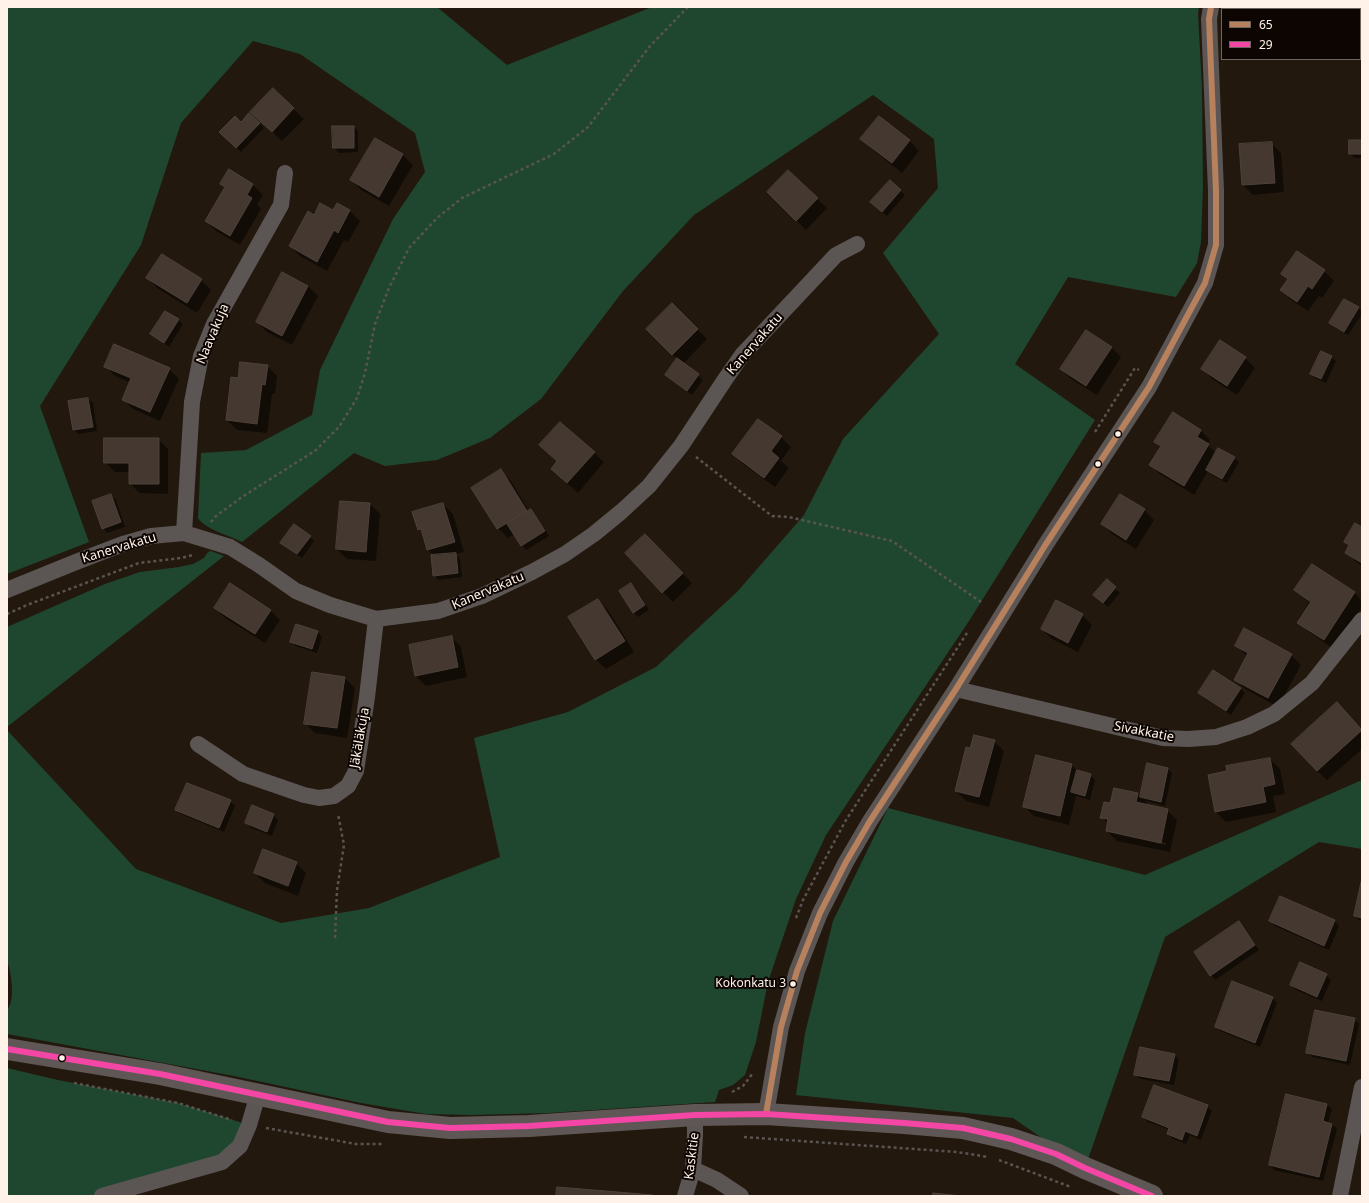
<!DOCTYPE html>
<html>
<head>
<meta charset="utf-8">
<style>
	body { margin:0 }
	#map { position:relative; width:1369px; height:1203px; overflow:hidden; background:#23180d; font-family:"Noto Sans",sans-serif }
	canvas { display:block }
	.frame { position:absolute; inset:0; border:8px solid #fff2e9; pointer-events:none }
	.legend { position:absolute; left:1221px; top:8px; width:140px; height:52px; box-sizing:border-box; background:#0d0501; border:1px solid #6e645e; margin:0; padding:5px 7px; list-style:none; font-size:12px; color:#fff2e9 }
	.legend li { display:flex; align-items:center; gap:8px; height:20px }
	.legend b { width:20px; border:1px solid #6e645e }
</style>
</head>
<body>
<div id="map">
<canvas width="1369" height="1203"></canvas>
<div class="frame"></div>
<ul class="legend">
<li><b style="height:5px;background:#b6815c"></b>65</li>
<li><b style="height:5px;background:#f346a5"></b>29</li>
</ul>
</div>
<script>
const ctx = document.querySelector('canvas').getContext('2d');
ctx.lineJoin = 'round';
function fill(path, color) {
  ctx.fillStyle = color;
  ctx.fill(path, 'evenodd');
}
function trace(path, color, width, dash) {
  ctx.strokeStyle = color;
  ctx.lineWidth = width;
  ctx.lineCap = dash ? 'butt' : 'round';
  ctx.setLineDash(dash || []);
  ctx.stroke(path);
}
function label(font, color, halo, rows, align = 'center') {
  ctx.font = font + ' "Noto Sans",sans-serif';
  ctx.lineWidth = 4;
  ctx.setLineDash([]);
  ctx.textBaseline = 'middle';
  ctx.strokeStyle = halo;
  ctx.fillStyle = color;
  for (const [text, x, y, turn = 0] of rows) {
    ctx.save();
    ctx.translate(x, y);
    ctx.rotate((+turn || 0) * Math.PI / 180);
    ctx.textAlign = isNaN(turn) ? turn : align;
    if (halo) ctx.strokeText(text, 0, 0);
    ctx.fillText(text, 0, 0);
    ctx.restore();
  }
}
const forest = new Path2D(`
	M 7,7 L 437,7 L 507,65 L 652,7 L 1199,7 L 1198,13 L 1202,89 L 1203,186 L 1201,242 L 1197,263 L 1176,297 L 1068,277 L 1015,364 L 1095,420 L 969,621 L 826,835 L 796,899 L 768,982 L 756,1042 L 745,1075 L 733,1085 L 719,1090 L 715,1102 L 549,1113 L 471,1115 L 426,1114 L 361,1103 L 234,1076 L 7,1034 L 7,1010 C 16,1000 11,972 7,960 L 7,730 L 136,869 L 281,923 L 369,908 L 500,857 L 474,738 L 568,712 L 656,667 L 737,592 L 804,515 L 843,439 L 939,334 L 883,253 L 938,188 L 934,139 L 873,95 L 694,215 L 623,291 L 541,399 L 490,438 L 437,460 L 385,466 L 354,453 L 242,542 C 229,535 206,530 198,518 L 201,453 L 246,450 L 312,415 L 320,370 L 393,219 L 425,172 L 415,133 L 300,54 L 253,41 L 181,123 L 141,245 L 40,406 L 89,542 L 7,574 Z
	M 211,551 L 224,556 L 7,727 L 7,627 L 105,584 L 140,572 L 179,567 L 193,564 L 204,558 L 208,552 Z
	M 1362,780 L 1362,849 L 1319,842 L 1165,937 L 1085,1168 L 1013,1118 L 796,1095 L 805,1033 L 833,921 L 888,808 L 1145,875 Z
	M 7,1068 L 58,1080 L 178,1103 L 249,1125 L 222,1162 L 102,1196 L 7,1196 Z`);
const shadow = new Path2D(`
	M 1243,7 L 1286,7 L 1286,9 L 1244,9 Z
	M 273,90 L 304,119 L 282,141 L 262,122 Z
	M 250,114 L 264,128 L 241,152 L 220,132 L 241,124 Z
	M 879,117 L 910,141 L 919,151 L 902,173 L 872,149 L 862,139 Z
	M 333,127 L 354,127 L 358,131 L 358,152 L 339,153 L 334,148 Z
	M 375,139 L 403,155 L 413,165 L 389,206 L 361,190 L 351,180 Z
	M 1362,141 L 1362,158 L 1355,158 L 1350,154 Z
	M 1271,143 L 1281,153 L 1284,192 L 1253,195 L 1243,185 Z
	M 229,170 L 253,185 L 263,195 L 257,204 L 261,209 L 240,245 L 216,231 L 206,221 L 225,188 L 221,183 Z
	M 890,181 L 905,195 L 887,216 L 876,207 Z
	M 817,198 L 827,208 L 806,230 L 778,202 Z
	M 337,204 L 350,211 L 360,221 L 348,242 L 344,240 L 327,271 L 300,256 L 290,246 L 315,216 L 333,212 Z
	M 1298,252 L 1324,271 L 1334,281 L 1322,298 L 1319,296 L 1308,311 L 1291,300 L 1281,290 L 1288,280 L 1282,274 Z
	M 148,278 L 201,280 L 211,290 L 197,313 L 157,288 Z
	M 308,286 L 318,296 L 292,345 L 267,332 L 257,322 Z
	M 672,304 L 707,339 L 683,364 L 703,380 L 692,395 L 666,375 L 678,360 L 647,329 Z
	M 1358,308 L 1362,312 L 1362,314 L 1348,335 L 1335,327 L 1330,322 Z
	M 178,320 L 183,324 L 169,347 L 152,334 Z
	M 1221,342 L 1245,358 L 1255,368 L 1237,395 L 1212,379 L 1203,369 Z
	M 1111,347 L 1121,357 L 1097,395 L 1071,379 L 1061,369 Z
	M 1331,357 L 1336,361 L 1326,383 L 1316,379 L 1311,374 Z
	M 105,366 L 169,369 L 179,379 L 160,421 L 133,409 L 124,400 L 131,383 L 115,376 Z
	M 267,366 L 277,376 L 275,394 L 272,394 L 267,433 L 237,430 L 227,420 L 239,379 Z
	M 88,399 L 93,403 L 97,431 L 79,434 L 74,430 Z
	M 758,420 L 781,437 L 791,447 L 781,461 L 789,468 L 775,487 L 743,464 L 733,454 Z
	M 1200,430 L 1210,440 L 1207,445 L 1217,453 L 1234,458 L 1239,462 L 1227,483 L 1212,475 L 1208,471 L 1194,495 L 1160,474 L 1150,464 L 1161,447 L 1156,442 Z
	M 158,439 L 168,449 L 168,494 L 140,493 L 130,484 L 130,472 L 115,472 L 105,462 Z
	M 540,445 L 594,453 L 604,462 L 578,493 L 562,479 L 558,462 Z
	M 501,471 L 511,481 L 529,511 L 531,510 L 535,515 L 549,536 L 526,550 L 514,534 L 508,538 L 498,528 Z
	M 111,495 L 116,500 L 125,527 L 107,533 L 103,528 Z
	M 1120,495 L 1144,510 L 1154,520 L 1136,549 L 1112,534 L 1102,524 Z
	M 370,504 L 380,514 L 376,561 L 347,559 L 337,549 Z
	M 443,504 L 453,514 L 464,552 L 456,554 L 460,559 L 462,577 L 439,580 L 434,575 L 434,556 L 428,550 L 424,535 L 419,529 Z
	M 1362,528 L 1362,566 L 1356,562 L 1346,552 L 1349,546 L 1345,541 Z
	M 645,535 L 692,583 L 673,602 L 663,592 Z
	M 310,536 L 314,541 L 302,558 L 281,543 Z
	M 1312,565 L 1355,593 L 1362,601 L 1362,607 L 1334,649 L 1309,632 L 1299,622 L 1311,604 L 1295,590 Z
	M 1107,581 L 1120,593 L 1108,607 L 1099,599 Z
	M 631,585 L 636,589 L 649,610 L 638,617 L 633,612 Z
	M 598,600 L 608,610 L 634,652 L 606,669 L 596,660 L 569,618 Z
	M 215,608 L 270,610 L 280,620 L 265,643 L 225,618 Z
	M 1082,615 L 1092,625 L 1078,652 L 1052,639 L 1042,629 Z
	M 318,632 L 322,637 L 317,653 L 296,646 L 291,642 Z
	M 451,637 L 461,647 L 467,677 L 426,686 L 416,676 Z
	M 1236,646 L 1291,655 L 1301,665 L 1278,707 L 1245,689 L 1235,679 L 1247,656 Z
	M 1214,671 L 1241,689 L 1245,693 L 1231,715 L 1204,698 L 1199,693 Z
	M 345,678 L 355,688 L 347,738 L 315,733 L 305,723 Z
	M 1347,713 L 1362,731 L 1362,749 L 1327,780 L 1317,771 Z
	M 994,741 L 1004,751 L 989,807 L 966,801 L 956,791 L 971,750 Z
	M 1270,759 L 1280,769 L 1285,794 L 1273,796 L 1276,812 L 1226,822 L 1216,812 L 1228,772 Z
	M 1148,764 L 1168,769 L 1172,773 L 1165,806 L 1145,801 L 1147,803 L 1147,806 L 1167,810 L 1177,820 L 1170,852 L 1117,841 L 1107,831 L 1108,824 L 1102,817 L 1111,804 L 1137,794 L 1141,797 ZM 1117,832 L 1166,843 L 1165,845 L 1117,834 Z
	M 1072,765 L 1078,772 L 1090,775 L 1095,780 L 1090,800 L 1076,796 L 1069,825 L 1034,816 L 1024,806 Z
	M 230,801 L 235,806 L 224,832 L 181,814 L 176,810 Z
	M 253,807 L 274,815 L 278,820 L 272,836 L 251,828 L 247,823 Z
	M 296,863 L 306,873 L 298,896 L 265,883 L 255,873 Z
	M 1362,883 L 1362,921 L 1359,920 L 1355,916 Z
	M 1280,898 L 1335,921 L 1339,926 L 1329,950 L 1275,926 L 1270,921 Z
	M 1239,922 L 1259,950 L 1215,980 L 1211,975 Z
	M 1326,975 L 1331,980 L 1322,1001 L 1296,990 L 1291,985 Z
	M 1272,998 L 1277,1003 L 1260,1047 L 1220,1031 L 1216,1027 Z
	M 1354,1019 L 1359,1024 L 1350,1065 L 1312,1057 L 1308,1053 Z
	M 1174,1055 L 1179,1059 L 1174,1085 L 1140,1079 L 1135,1074 Z
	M 1287,1095 L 1327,1105 L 1332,1109 L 1328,1123 L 1332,1124 L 1337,1129 L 1323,1181 L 1274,1170 L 1270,1165 Z
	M 1207,1106 L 1212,1111 L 1201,1140 L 1190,1135 L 1186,1144 L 1173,1139 L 1168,1134 L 1170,1130 L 1148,1122 L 1143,1117 Z`);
const building = new Path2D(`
	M 1242,7 L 1278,7 L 1278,9 L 1243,9 Z
	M 273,88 L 294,108 L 272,132 L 250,112 Z
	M 249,113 L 260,123 L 236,148 L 219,132 L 235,116 L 241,122 Z
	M 879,116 L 910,140 L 892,163 L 860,139 Z
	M 332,126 L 354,126 L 354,148 L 333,148 Z
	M 375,138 L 403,154 L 379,197 L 350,180 Z
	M 1349,140 L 1362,140 L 1362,154 L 1349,154 Z
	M 1272,142 L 1275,183 L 1242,185 L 1239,144 Z
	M 229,169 L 253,184 L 247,195 L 252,198 L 230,236 L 205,221 L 225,187 L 220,184 Z
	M 788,170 L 818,198 L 796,221 L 767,192 Z
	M 890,180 L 901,190 L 882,212 L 870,202 Z
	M 320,203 L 333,210 L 337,203 L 350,210 L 338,233 L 334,230 L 317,262 L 289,246 L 308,211 L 314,215 Z
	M 1297,251 L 1325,270 L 1312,289 L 1308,286 L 1297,302 L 1280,290 L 1288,279 L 1281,274 Z
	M 162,254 L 202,279 L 187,303 L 146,278 Z
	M 282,272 L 308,286 L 282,336 L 256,322 Z
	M 1344,299 L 1359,307 L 1344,332 L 1329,323 Z
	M 672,303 L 698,329 L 672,355 L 646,329 Z
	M 165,311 L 179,319 L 164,343 L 150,334 Z
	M 1086,330 L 1112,347 L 1086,386 L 1060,369 Z
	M 1220,340 L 1246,357 L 1227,386 L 1201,369 Z
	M 114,344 L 170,368 L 150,412 L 122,400 L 131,378 L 104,367 Z
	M 1321,351 L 1332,356 L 1321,379 L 1310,374 Z
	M 677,358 L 699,374 L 687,391 L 665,375 Z
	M 240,362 L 268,365 L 265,385 L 262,384 L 257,424 L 226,420 L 231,377 L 238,378 Z
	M 88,398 L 93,427 L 73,430 L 68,401 Z
	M 1173,412 L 1201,430 L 1197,437 L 1209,444 L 1184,486 L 1149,465 L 1161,446 L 1154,442 Z
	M 758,419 L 782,436 L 771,451 L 779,458 L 764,478 L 732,454 Z
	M 560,422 L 595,452 L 567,483 L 551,469 L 557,461 L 539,445 Z
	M 104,438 L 159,438 L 159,484 L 129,484 L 129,463 L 104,463 Z
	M 1218,448 L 1235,457 L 1222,479 L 1206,470 Z
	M 501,469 L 527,511 L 497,529 L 471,488 Z
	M 111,494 L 121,522 L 102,529 L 92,501 Z
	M 1120,494 L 1145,509 L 1126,540 L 1101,524 Z
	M 340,501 L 370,503 L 366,552 L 336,549 Z
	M 443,503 L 455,542 L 427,550 L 421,529 L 418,530 L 412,512 Z
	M 531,509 L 545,531 L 521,546 L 507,524 Z
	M 1355,523 L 1362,527 L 1362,563 L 1345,553 L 1349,545 L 1344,542 Z
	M 294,524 L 311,536 L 297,554 L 280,543 Z
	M 645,534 L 683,573 L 662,593 L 625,553 Z
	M 456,553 L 458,573 L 433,576 L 431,555 Z
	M 1312,564 L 1355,592 L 1324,640 L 1297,623 L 1311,602 L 1294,590 Z
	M 1107,579 L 1116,587 L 1103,603 L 1093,595 Z
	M 230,583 L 271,610 L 255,634 L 214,608 Z
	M 631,583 L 645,605 L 633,613 L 619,591 Z
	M 598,599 L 625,641 L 595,660 L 568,617 Z
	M 1056,600 L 1083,614 L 1068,643 L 1041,629 Z
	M 296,624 L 318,631 L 312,649 L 290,642 Z
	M 1244,628 L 1292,654 L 1268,698 L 1234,680 L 1248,653 L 1235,646 Z
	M 452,636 L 458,667 L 415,676 L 409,645 Z
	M 1213,670 L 1241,688 L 1226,711 L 1198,693 Z
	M 312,672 L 345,677 L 337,728 L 304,724 Z
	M 1337,702 L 1362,730 L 1317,771 L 1291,744 Z
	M 974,735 L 995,740 L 979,797 L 955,791 L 966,747 L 970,748 Z
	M 1036,755 L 1072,764 L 1060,816 L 1023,807 Z
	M 1270,758 L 1275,784 L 1263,787 L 1266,802 L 1215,812 L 1208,775 L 1227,771 L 1226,766 Z
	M 1147,763 L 1168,768 L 1161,802 L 1140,797 Z
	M 1077,770 L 1091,774 L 1085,796 L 1071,792 Z
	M 187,783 L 231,800 L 219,828 L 175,810 Z
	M 1114,788 L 1138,793 L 1136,802 L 1168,809 L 1161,843 L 1106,831 L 1108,819 L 1100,818 L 1104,802 L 1110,803 Z
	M 252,805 L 274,814 L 267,832 L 245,823 Z
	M 263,849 L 297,862 L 288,886 L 254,873 Z
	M 1362,878 L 1362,918 L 1354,916 Z
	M 1280,896 L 1335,920 L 1324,946 L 1269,921 Z
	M 1239,921 L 1255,945 L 1210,976 L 1194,952 Z
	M 1300,962 L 1327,974 L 1317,997 L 1290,985 Z
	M 1232,981 L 1273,997 L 1255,1043 L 1215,1027 Z
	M 1315,1010 L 1355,1018 L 1346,1061 L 1306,1053 Z
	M 1140,1047 L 1175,1054 L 1169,1081 L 1134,1075 Z
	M 1154,1085 L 1208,1105 L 1197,1136 L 1185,1131 L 1182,1140 L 1167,1134 L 1169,1128 L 1142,1117 Z
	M 1286,1094 L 1327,1104 L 1323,1121 L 1332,1124 L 1319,1177 L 1269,1165 Z
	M 557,1187 L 653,1195 L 652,1196 L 556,1196 Z
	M 933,1193 L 962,1196 L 933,1196 Z`);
const path = new Path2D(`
	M 1095,432 L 1135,368 L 1139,370
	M 696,457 L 772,516 L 789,517 L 892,541 L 981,602
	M 211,522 L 216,516 L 242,497 L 316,450 L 339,427 L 357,398 L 365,373 L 375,324 L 389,288 L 409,248 L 437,218 L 462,198 L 554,154 L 588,127 L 650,46 L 688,7
	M 7,614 L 27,605 L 139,563 L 181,558 L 193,555
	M 796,918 L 803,900 L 846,820 L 967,633
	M 335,938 L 337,890 L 344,845 L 338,814
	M 74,1083 L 178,1103 L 232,1120
	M 732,1092 L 743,1086 L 753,1073
	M 266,1128 L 356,1144 L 382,1144
	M 744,1137 L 957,1152 L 988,1157
	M 999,1160 L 1071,1187`);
const street = new Path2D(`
	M 184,533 L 192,402 L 201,356 L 214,324 L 281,205 L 285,173
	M 7,590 L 76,562 L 123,544 L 151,536 L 184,533 L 230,547 L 259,565 L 296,591 L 330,605 L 376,619 L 438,611 L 482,596 L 532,572 L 565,554 L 594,534 L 622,511 L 649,486 L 681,446 L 724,381 L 742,355 L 836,255 L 857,244
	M 956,689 L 1163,738 L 1188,739 L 1216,737 L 1247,727 L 1274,714 L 1312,683 L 1362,620
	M 198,744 L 243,774 L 304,795 L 319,798 L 334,796 L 348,786 L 356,771 L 367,697 L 376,619
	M 766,1114 L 781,1027 L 797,971 L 820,913 L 846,862 L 870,821 L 956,689 L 1046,544 L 1149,387 L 1205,283 L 1216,245 L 1216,191 L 1209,19 L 1211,7
	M 693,1169 L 717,1180 L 741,1196
	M 102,1196 L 222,1162 L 240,1146 L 249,1125 L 258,1094
	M 685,1196 L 693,1169 L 695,1134 L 695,1115
	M 1340,1196 L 1362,1087`);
const secondary = new Path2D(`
	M 7,1049 L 160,1074 L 388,1122 L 450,1128 L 529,1126 L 695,1115 L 766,1114 L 904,1123 L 963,1128 L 1011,1139 L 1056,1154 L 1085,1168 L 1152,1196`);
const bus1 = new Path2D(`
	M 766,1114 L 781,1027 L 797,971 L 820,913 L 846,862 L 870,821 L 956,689 L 1046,544 L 1149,387 L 1205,283 L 1216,245 L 1216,191 L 1209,19 L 1211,7`);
const bus2 = new Path2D(`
	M 7,1049 L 160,1074 L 388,1122 L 450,1128 L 529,1126 L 695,1115 L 766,1114 L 904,1123 L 963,1128 L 1011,1139 L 1056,1154 L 1085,1168 L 1152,1196`);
const markers = [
	[1118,434,3.5,"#fff2e9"],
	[1098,464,3.5,"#fff2e9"],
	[793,984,3.5,"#fff2e9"],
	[62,1058,3.5,"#fff2e9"]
];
const busNames = [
	["Kokonkatu 3",786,984]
];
const streetNames = [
	["Naavakuja",213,334,-67],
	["Kanervakatu",755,344,-49],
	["Kanervakatu",119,548,-17],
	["Kanervakatu",488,591,-23],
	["Sivakkatie",1144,732,11],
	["Jäkäläkuja",360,738,-80],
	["Kaskitie",692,1156,-83]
];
fill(forest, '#1f472f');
fill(shadow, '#0007');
fill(building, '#453830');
trace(building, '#4d423b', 1);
trace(path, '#5a5451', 2.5, [3, 3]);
trace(street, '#5b5554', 16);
trace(secondary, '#5f5755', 22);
trace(bus1, '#b6815c', 6);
trace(bus2, '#f346a5', 6);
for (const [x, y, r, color] of markers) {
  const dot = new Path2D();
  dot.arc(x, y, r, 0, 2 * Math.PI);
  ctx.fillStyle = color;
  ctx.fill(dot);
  trace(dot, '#0d0501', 1.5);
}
label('12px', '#fff2e9', '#0d0501', busNames, 'right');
label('13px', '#fff2e9', '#0d0501', streetNames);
</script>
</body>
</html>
